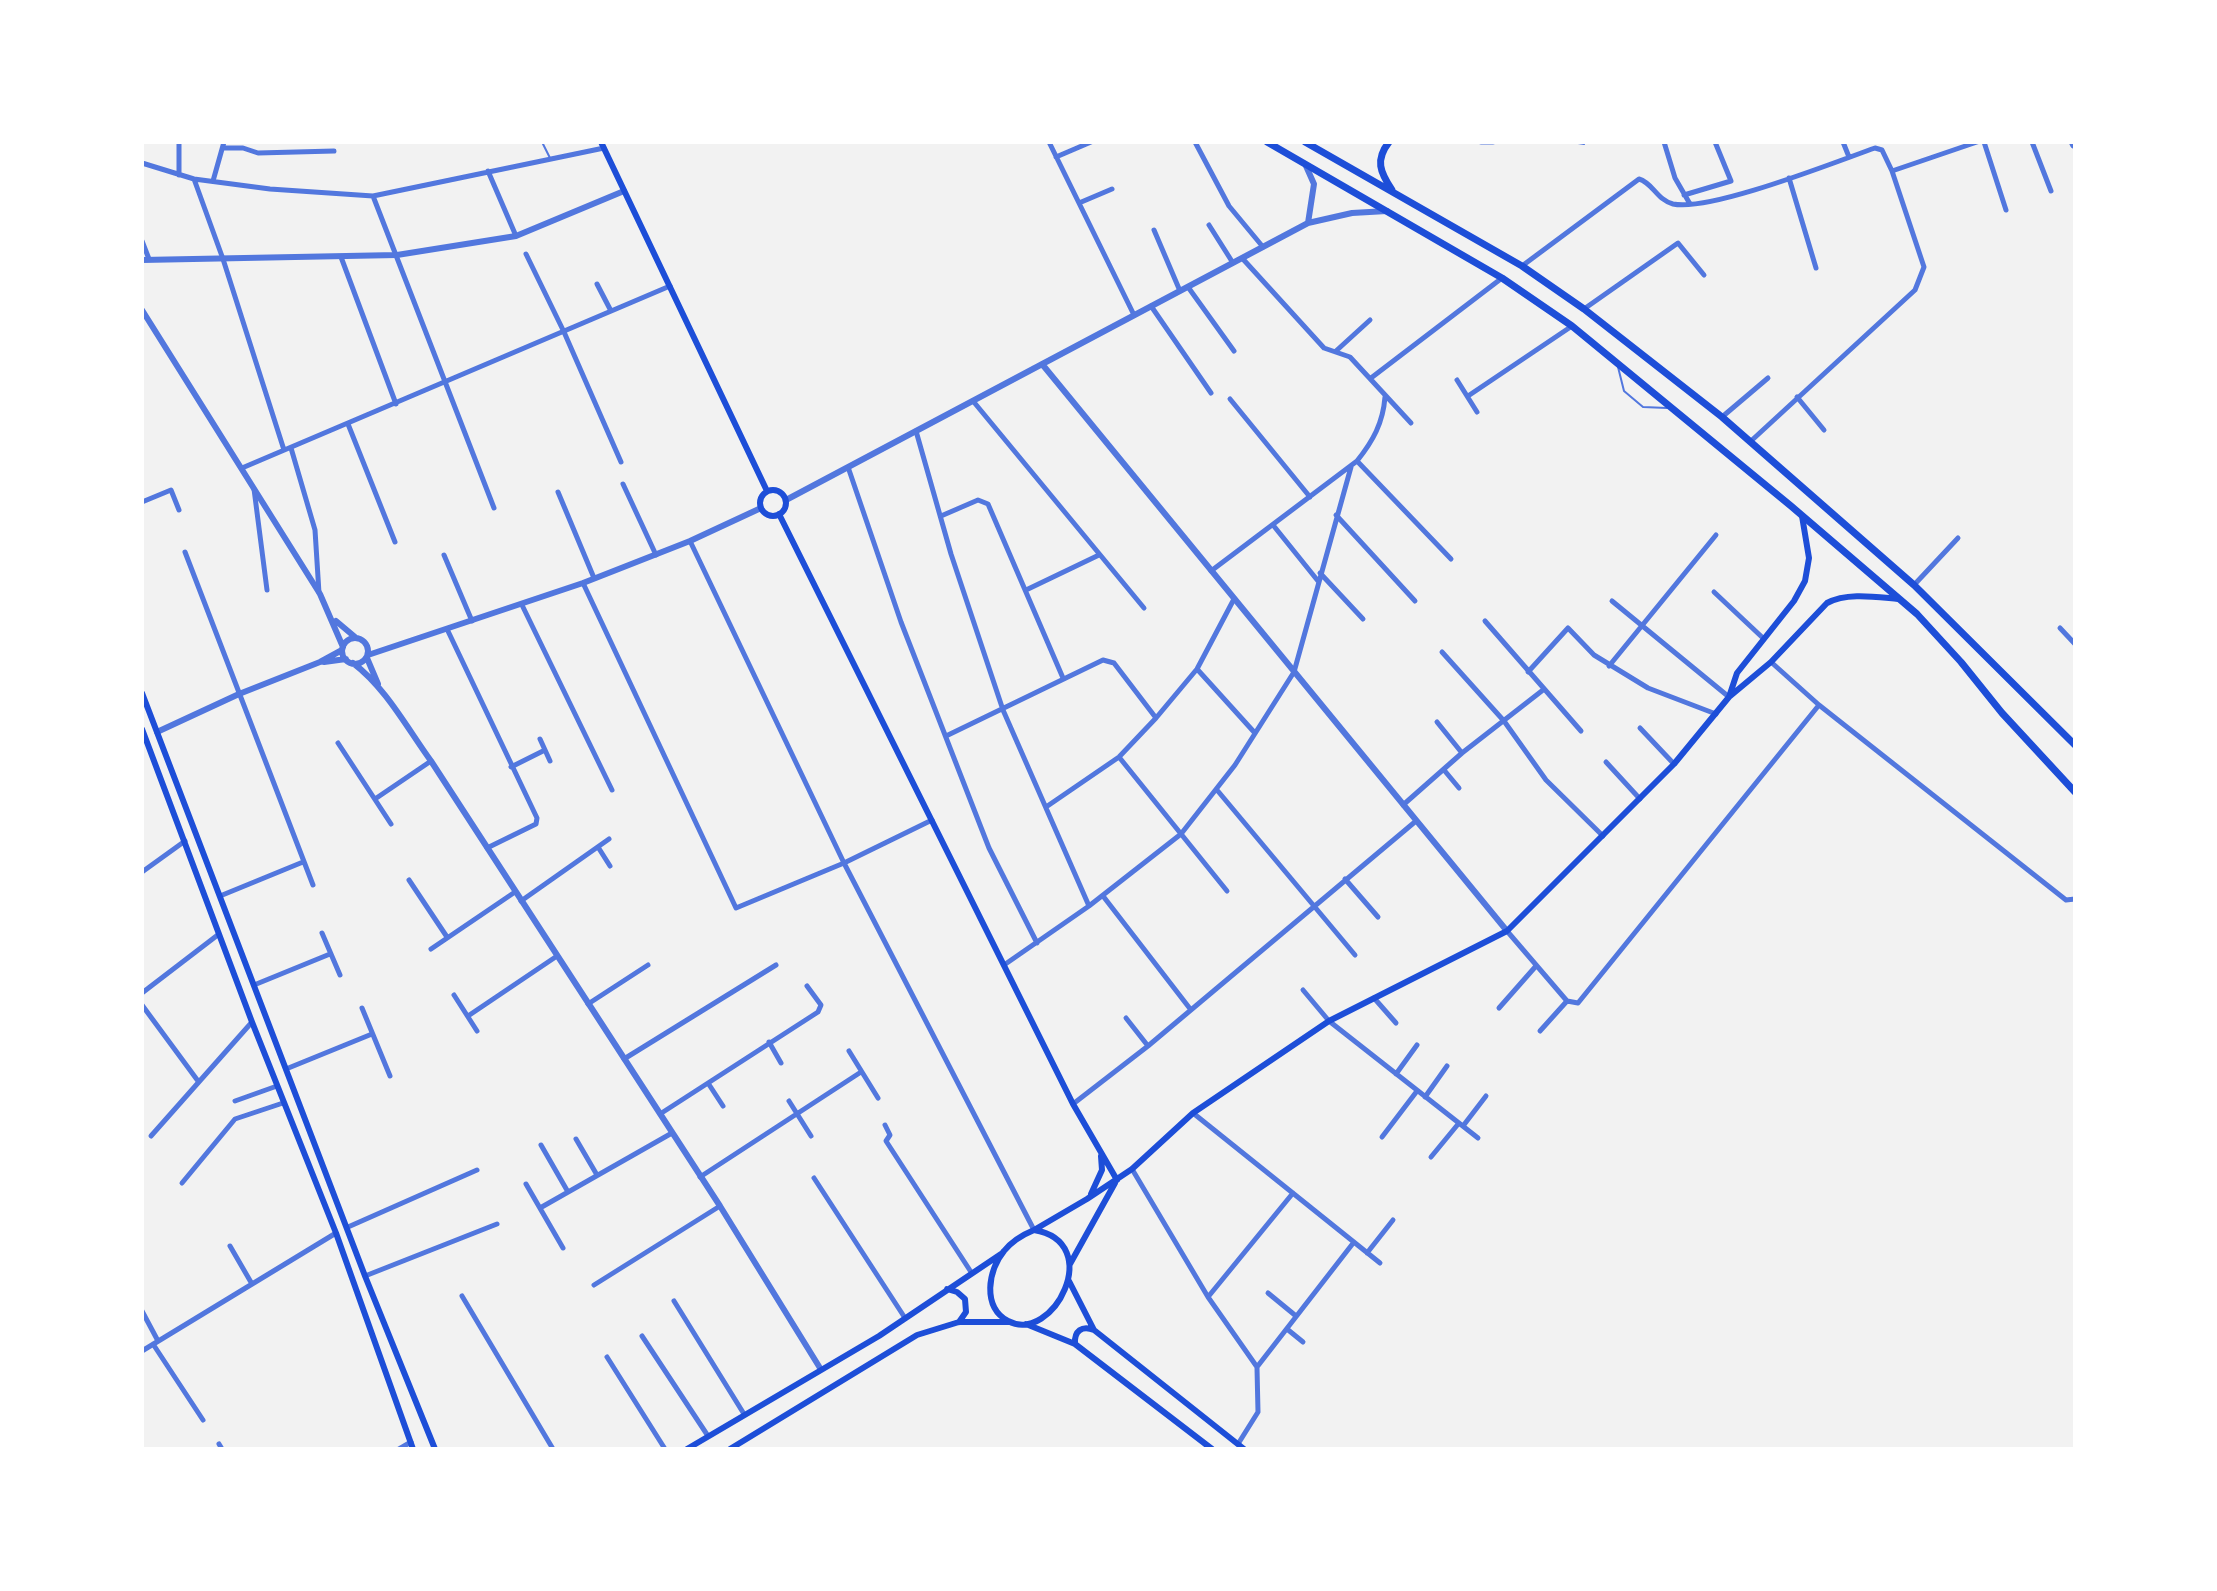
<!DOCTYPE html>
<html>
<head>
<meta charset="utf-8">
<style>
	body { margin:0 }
	#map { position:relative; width:2217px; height:1591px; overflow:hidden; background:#f2f2f2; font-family:Arial,sans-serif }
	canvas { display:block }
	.frame { position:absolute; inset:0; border:144px solid #fff; pointer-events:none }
</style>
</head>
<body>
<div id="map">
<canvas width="2217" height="1591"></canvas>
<div class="frame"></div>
</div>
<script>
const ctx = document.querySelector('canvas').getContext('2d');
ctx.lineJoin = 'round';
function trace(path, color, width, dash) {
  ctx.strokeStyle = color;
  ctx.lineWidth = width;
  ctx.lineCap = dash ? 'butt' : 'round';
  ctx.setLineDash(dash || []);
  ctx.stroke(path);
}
const service = new Path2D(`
	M 542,142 L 550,158
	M 1572,142 L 1584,144
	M 1618,367 L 1624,391 L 1643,407 L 1667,408`);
const minor = new Path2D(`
	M 1049,142 L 1134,315
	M 1195,142 L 1229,206 L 1263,247
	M 1481,142 L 1493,142
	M 1664,142 L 1675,178 L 1690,204
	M 1843,142 L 1849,157
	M 1984,142 L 2006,210
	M 2032,142 L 2051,191
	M 2071,142 L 2073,146
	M 224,148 L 243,148 L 258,153 L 334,151
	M 1056,157 L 1091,142
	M 142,163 L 194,179 L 270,189 L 373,196 L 604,148
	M 488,171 L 516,236
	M 1892,171 L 1977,142
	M 179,175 L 179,142
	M 1789,178 L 1816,268
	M 194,179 L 223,259 L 284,450
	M 213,181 L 224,142
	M 1684,195 L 1731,181 L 1715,142
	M 373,196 L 494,508
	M 1079,203 L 1112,189
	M 1209,225 L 1233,263
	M 1154,230 L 1180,291
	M 142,241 L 149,259
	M 526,254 L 564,332 L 621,462
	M 341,257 L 396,404
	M 1242,258 L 1324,348 L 1350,357 L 1411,423
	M 1522,266 L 1639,179 C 1653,183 1657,200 1673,204 C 1710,212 1835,162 1875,148 L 1882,150 L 1892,171 L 1924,267 L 1915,290 L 1751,441
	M 597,284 L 611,311
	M 1188,287 L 1234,351
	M 1151,306 L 1211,393
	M 1584,309 L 1678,243 L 1704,275
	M 1336,351 L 1370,320
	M 1371,378 L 1502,278
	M 1457,380 L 1477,412
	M 1468,396 L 1572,326
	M 1797,397 L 1824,430
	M 1230,399 L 1310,497
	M 973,401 L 1144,608
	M 1722,417 L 1768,378
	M 348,424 L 395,542
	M 916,431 L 951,554 L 1003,710 L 1089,906
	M 291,448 L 315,530 L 319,593
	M 1357,461 L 1451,559
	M 848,467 L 901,622 L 989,848 L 1037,943
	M 242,468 L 670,286
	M 623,484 L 656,555
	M 254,489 L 267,590
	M 558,492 L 594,578
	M 142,502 L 171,490 L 179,510
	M 1336,515 L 1415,601
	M 941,516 L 978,500 L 988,504 L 1063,678
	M 1273,525 L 1318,581
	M 690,541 L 844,863 L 1034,1230
	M 185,552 L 313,885
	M 444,555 L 472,621
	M 1211,571 L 1357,461 C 1373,441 1383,423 1385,397
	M 1320,573 L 1363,619
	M 583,583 L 736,908 L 844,863 L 932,820
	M 1914,585 L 1958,538
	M 1026,590 L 1099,555
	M 1714,592 L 1764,639
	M 1612,601 L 1729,697
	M 522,605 L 612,790
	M 1485,621 L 1581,731
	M 2060,628 L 2075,644
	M 447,629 L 537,818 L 536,824 L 487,848
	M 1442,652 L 1504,721 L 1546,780 L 1603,836
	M 1771,662 L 1819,705 L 2066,900 L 2075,899
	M 1609,666 L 1716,535
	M 1197,669 L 1254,732
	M 1528,672 L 1568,628 L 1594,655 L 1648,688 L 1716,714
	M 1437,722 L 1462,753
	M 1640,728 L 1674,764
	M 946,736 L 1103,660 L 1114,663 L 1156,718
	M 540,739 L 550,761
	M 338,743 L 391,824
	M 1119,757 L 1227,891
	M 1606,762 L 1640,799
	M 511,767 L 545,750
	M 1444,770 L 1459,788
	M 1217,790 L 1355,955
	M 375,799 L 431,761
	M 1403,805 L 1462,753 L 1543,690
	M 1046,807 L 1119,757 L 1156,718 L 1197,669 L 1234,599
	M 598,847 L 610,866
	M 142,872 L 185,841
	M 1345,879 L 1378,917
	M 409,880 L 447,937
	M 220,896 L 303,862
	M 1103,896 L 1191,1010
	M 521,901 L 609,839
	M 1507,931 L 1567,1001 L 1578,1003 L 1819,705
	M 322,933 L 340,975
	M 431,949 L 515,892
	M 1004,965 L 1089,906 L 1181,834 L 1235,765 L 1294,672 L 1351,467
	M 254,985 L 330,954
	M 1303,990 L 1329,1021 L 1478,1138
	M 142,993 L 219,934
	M 454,995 L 477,1031
	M 1374,998 L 1396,1023
	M 588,1004 L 648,965
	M 142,1005 L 198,1081
	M 362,1008 L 390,1076
	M 1499,1008 L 1536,966
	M 468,1016 L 557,956
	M 1126,1018 L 1148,1046
	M 1540,1031 L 1567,1001
	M 769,1042 L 781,1063
	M 849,1051 L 878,1098
	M 624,1059 L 776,965
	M 286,1069 L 372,1034
	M 1396,1074 L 1417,1045
	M 708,1083 L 723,1106
	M 1425,1097 L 1447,1066
	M 235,1101 L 277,1086
	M 789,1101 L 811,1136
	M 1073,1104 L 1148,1046 L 1416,821
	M 1193,1113 L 1380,1263
	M 660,1114 L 818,1012 L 821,1005 L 807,986
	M 885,1125 L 890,1135 L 886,1141 L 971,1272
	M 1463,1126 L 1486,1096
	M 151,1136 L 252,1022
	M 1382,1137 L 1417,1091
	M 576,1139 L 597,1175
	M 541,1145 L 568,1192
	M 1431,1157 L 1459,1123
	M 1132,1169 L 1208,1297 L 1257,1367
	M 700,1177 L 861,1072
	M 814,1178 L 905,1318
	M 182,1183 L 235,1119 L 283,1103
	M 526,1184 L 563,1248
	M 540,1208 L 672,1133
	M 348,1227 L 477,1170
	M 230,1246 L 252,1284
	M 1367,1253 L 1393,1220
	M 365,1276 L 497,1224
	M 594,1285 L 720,1206
	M 1268,1293 L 1296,1316
	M 462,1296 L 553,1449
	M 1208,1297 L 1293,1193
	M 674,1301 L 744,1414
	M 142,1311 L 158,1341
	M 1287,1329 L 1303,1342
	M 642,1336 L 708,1436
	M 153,1344 L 203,1420
	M 142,1351 L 336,1233
	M 607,1357 L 665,1449
	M 1257,1367 L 1354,1242
	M 219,1444 L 222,1449
	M 1238,1444 L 1258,1412 L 1257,1368
	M 399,1449 L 411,1442`);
const tertiary = new Path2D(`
	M 1306,166 L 1314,184 L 1308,223
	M 142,260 L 397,255 L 516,236 L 624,191
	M 142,310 L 320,594 L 343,647
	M 1042,364 L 1507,931
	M 786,500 L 1308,223 L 1352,213 L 1387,211
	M 336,621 L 355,637
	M342 651a13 13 0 1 1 26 0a13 13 0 1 1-26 0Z
	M 368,655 L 583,583 L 690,541 L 761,508
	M 367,658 L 378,684
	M 324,662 L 346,659
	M 353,663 C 386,688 407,728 431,761 L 720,1206 L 820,1368
	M 157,732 L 239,694 L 320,662 L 342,650`);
const secondary = new Path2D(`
	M 601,142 L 767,491
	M760 503a13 13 0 1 1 26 0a13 13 0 1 1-26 0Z
	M 779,514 L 1073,1104 L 1117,1180
	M 142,693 L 365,1276 L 435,1449
	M 1729,697 L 1737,673 L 1794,601 L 1805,581 L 1809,558 L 1802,516
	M 142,729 L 252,1022 L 336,1233 L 413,1449
	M 1091,1194 L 1102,1170 L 1101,1156
	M 1034,1230 L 1087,1199 L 1132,1169 L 1193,1113 L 1329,1021 L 1507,931 L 1674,764 L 1729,697 L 1771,662 L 1827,603 C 1847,592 1876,597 1898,599
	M 1034,1230 C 1106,1242 1053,1345 1008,1321 C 982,1307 988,1270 1004,1251 C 1012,1241 1022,1235 1034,1230 Z
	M 1070,1264 L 1115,1183
	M 1069,1281 L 1094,1330 L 1244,1449
	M 947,1289 L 957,1292 L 965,1299 L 966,1312 L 959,1322
	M 1026,1324 L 1075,1344 L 1212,1449
	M 1075,1344 C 1074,1331 1082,1325 1094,1330
	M 687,1449 L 879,1336 L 1001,1254
	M 730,1449 L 917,1335 L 959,1322 L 1010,1322`);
const primary = new Path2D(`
	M 1267,142 L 1502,278 L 1572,326 L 1791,506 L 1917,614 L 1961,662 L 2002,713 L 2075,792
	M 1305,142 L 1522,266 L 1584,309 L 1722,417 L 1914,585 L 2075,745
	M 1389,142 C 1375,160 1380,172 1392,190`);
trace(service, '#5277de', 2);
trace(minor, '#5277de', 5);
trace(tertiary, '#5277de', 6);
trace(secondary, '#1d4ed8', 6);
trace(primary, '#1d4ed8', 7);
</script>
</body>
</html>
